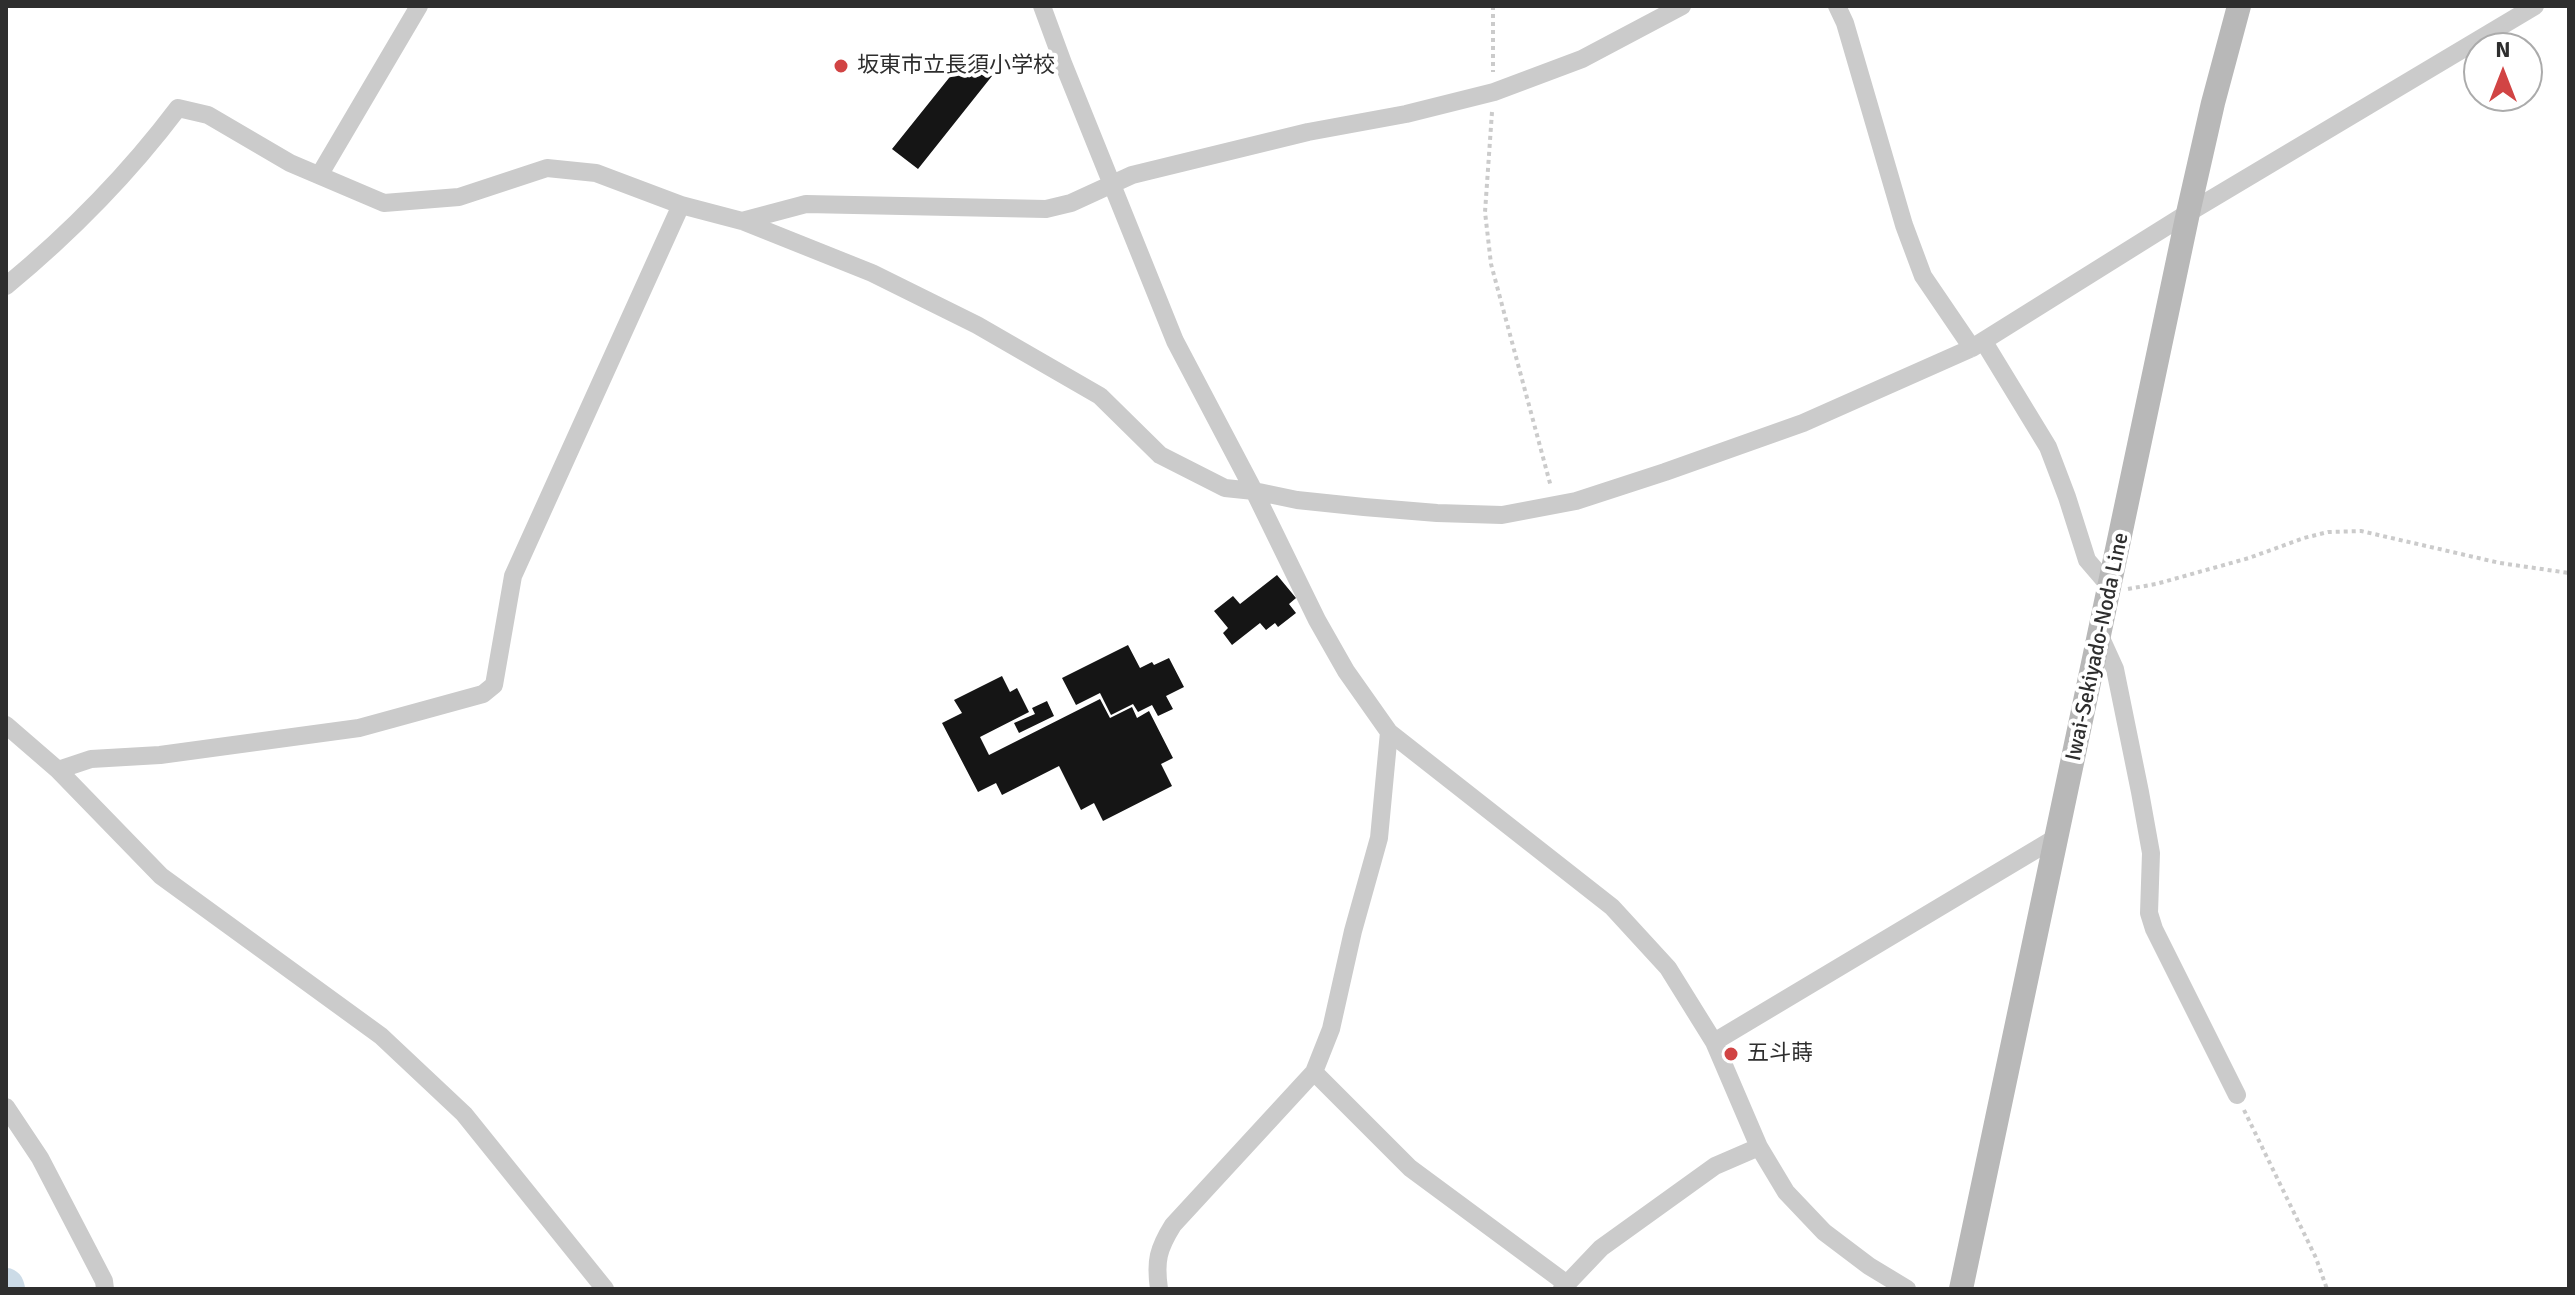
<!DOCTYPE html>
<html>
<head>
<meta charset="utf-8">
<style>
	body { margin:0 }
	#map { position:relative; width:2575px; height:1295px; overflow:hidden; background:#fff; font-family:Signika,sans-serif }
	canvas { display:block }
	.frame { position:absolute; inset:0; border:8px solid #2e2e2e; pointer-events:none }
	.north { position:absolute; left:2463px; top:32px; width:80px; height:80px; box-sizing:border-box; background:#fff; border:2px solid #ababab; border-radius:50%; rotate:0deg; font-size:22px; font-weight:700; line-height:32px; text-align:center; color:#2e2e2e }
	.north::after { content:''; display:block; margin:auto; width:28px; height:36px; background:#d14444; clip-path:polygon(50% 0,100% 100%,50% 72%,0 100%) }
</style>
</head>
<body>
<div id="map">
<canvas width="2575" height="1295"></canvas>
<div class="frame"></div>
<div class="north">N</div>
</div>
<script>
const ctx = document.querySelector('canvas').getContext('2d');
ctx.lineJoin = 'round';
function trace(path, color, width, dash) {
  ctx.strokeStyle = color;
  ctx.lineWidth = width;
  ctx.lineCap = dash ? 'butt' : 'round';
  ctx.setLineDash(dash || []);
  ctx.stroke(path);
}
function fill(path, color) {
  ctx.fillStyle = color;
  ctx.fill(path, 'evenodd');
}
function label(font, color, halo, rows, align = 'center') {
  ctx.font = font + ' Signika,"Noto Sans JP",sans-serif';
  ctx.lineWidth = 8;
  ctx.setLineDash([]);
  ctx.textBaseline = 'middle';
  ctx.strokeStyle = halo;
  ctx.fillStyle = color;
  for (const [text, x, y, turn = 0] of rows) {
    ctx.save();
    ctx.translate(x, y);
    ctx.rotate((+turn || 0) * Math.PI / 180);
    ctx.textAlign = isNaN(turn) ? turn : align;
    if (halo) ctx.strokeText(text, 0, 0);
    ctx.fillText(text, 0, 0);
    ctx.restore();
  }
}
const river = new Path2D(`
	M 6,1286 L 7,1289`);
const building = new Path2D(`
	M 977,54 L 989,63 L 983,70 L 992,76 L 918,169 L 892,149 L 965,58 L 970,62 Z
	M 1277,575 L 1296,598 L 1289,604 L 1296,613 L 1278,627 L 1275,623 L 1266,630 L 1260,623 L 1232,645 L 1223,633 L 1228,628 L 1214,611 L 1233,596 L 1240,604 Z
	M 1128,645 L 1140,668 L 1152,662 L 1154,665 L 1169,658 L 1184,687 L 1166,696 L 1173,709 L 1158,716 L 1152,705 L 1138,712 L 1133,704 L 1111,715 L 1100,693 L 1076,705 L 1062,678 Z
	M 1002,676 L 1010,692 L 1017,688 L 1029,712 L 980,737 L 989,755 L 1100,699 L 1110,718 L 1132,707 L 1137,718 L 1149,711 L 1173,758 L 1161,764 L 1172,786 L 1103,821 L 1094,803 L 1081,810 L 1059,766 L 1002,795 L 996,783 L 978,792 L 942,723 L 962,713 L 954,700 Z
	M 1047,701 L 1054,716 L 1019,733 L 1014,723 L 1035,714 L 1032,708 Z`);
const path = new Path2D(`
	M 1493,6 L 1493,72
	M 1492,112 L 1485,212 L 1491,264 L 1551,487
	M 2128,589 L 2156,584 L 2249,558 L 2304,538 L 2328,532 L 2361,531 L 2500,563 L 2569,573
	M 2244,1110 L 2316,1258 L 2327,1289`);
const minor = new Path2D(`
	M 1042,6 L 1063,63 L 1175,341 L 1254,491 L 1317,620 L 1346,671 L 1389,732 L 1612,907 L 1668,968 L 1714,1042 L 1759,1147 L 1786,1192 L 1824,1232 L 1869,1266 L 1907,1289
	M 1837,6 L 1845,23 L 1904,225 L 1923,276 L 1972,348
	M 320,174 L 419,6
	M 742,221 L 806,204 L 1046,209 L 1071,203 L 1132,175 L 1308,132 L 1406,114 L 1494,92 L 1582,59 L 1682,6
	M 6,286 C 69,234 129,173 178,108 L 208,115 L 290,163 L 384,203 L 459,197 L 547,168 L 596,173 L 681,205 L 742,221 L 872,273 L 977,325 L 1100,396 L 1160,455 L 1225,488 L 1254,491 L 1297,500 L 1364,507 L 1437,513 L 1502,515 L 1576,501 L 1665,472 L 1803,423 L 1972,348 L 2188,213 L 2535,6
	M 1984,342 L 2048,447 L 2067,497 L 2087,560 L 2111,588
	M 2100,636 L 2115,669 L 2140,792 L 2151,853 L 2149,913 L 2154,929 L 2237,1095
	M 6,725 L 58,770 L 161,876 L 381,1036 L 464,1114 L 605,1289
	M 58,770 L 91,759 L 160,755 L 359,728 L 483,694 L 494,685 L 513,576 L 681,205
	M 1714,1042 L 2057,837
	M 1314,1072 L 1410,1168 L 1567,1284
	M 6,1107 L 40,1158 L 104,1281 L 105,1289
	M 1159,1289 C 1155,1261 1158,1249 1173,1225 L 1314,1072 L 1331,1029 L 1353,931 L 1379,838 L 1389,732
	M 1562,1289 L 1601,1248 L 1715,1166 L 1759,1147`);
const secondary = new Path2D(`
	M 1961,1289 L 2188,213 L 2213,103 L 2239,6`);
const markers = [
	[841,66,8,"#d14444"],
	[1731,1054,8,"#d14444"]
];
const poiNames = [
	["坂東市立長須小学校",857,66],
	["五斗蒔",1747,1054]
];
const streetNames = [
	["Iwai-Sekiyado-Noda Line",2098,647,-78]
];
trace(river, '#ccdbe7', 36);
fill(building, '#151515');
trace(path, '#cbcbcb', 4, [4, 4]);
trace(minor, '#cbcbcb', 18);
trace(secondary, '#b8b8b8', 24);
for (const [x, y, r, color] of markers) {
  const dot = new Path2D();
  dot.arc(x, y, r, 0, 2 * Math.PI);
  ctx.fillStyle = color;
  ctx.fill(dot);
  trace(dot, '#fff', 3);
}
label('22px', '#2e2e2e', '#fff', poiNames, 'left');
label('22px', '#2e2e2e', '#fff', streetNames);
</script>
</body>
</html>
